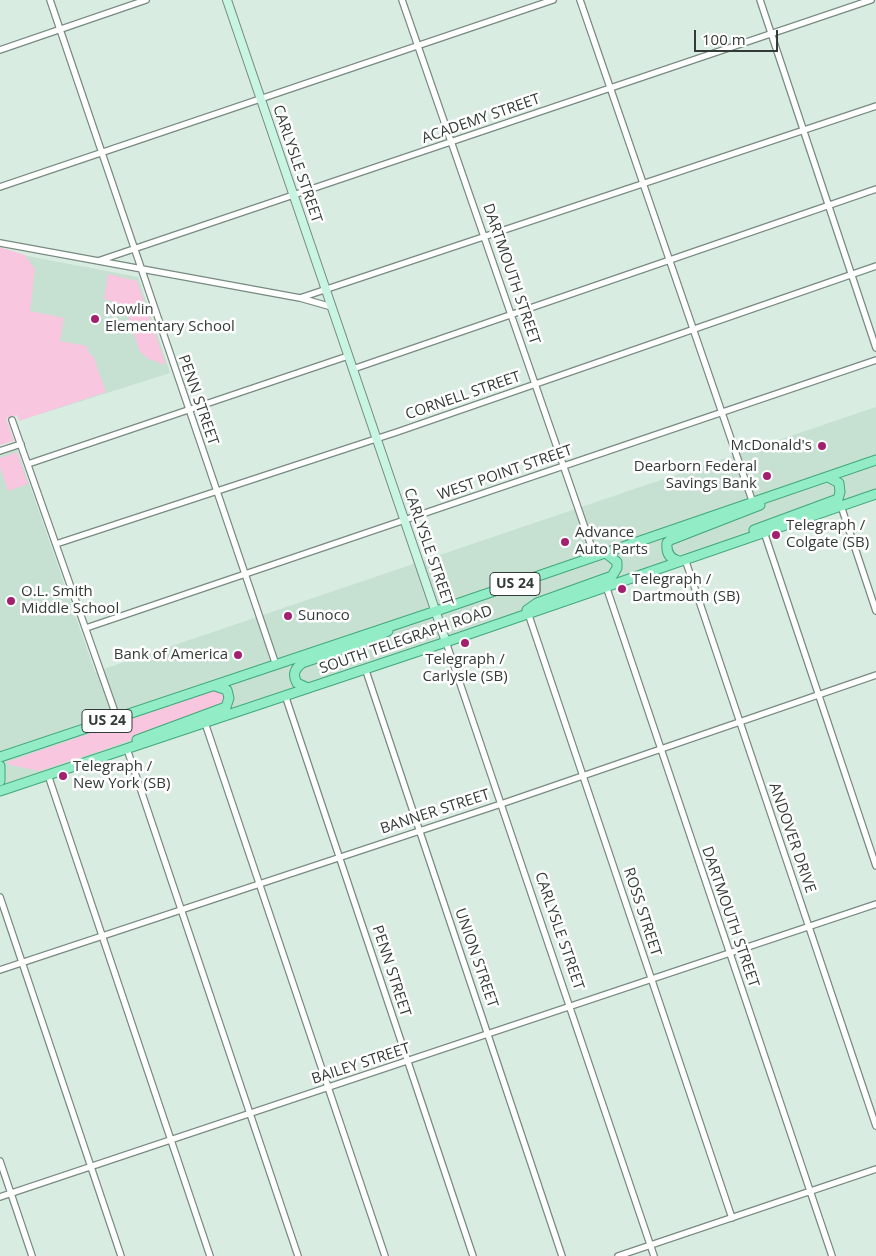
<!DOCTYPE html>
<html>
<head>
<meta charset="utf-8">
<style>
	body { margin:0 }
	#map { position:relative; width:876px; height:1256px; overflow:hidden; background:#d8ece1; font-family:"Open Sans",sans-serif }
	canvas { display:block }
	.scale { position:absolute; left:694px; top:30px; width:84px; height:22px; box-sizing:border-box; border:2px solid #333b37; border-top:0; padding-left:6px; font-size:15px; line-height:18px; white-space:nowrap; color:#333b37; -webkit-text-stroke:4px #fff; paint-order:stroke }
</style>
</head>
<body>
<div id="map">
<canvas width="876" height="1256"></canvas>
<div class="scale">100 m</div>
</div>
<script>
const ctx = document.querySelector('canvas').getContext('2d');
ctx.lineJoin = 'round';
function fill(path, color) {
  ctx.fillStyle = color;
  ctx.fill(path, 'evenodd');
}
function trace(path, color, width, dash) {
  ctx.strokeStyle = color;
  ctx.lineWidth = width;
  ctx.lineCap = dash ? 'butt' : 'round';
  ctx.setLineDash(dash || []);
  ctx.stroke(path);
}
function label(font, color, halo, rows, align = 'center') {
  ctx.font = font + ' "Open Sans",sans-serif';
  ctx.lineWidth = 5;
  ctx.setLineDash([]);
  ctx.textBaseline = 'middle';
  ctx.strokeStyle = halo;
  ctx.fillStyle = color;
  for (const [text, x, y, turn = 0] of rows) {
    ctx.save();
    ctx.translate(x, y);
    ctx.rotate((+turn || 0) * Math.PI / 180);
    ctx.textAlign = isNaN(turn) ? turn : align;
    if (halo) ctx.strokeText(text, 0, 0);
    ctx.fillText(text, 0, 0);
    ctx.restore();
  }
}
const built = new Path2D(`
	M 22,255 L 138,277 L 170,373 L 34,416 Z
	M 876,407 L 876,494 L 0,792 L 0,455 L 17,449 L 95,672 Z`);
const green = new Path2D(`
	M 0,247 L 25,255 L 35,269 L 30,311 L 64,318 L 60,341 L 87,346 L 88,352 L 93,356 L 106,392 L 19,421 L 17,415 L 6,418 L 14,441 L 0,445 Z
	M 108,274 L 137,281 L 166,365 L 149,359 L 140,352 L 124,305 L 104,299 Z
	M 17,452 L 28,484 L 8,491 L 0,467 L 0,458 Z
	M 214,691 L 223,694 L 224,700 L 222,705 L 106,749 L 39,771 L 10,765 L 7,762 Z`);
const street = new Path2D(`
	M 50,0 L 276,665
	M 402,0 L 595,557
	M 580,0 L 753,503
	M 760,0 L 876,348
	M 0,50 L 146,0
	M 0,187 L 553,0
	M 0,243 L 300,298 L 332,307
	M 98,261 L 871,0
	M 300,298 L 876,106
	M 353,369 L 876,189
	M 12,420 L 117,718
	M 0,451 L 21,444
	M 28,464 L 348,356
	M 841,506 L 876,611
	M 764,532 L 876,866
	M 56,544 L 400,431 L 876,266
	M 685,559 L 876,1126
	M 606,586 L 832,1256
	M 528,613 L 732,1218
	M 86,628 L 876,360
	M 446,642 L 654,1256
	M 365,668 L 562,1256
	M 285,695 L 473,1256
	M 205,723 L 385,1256
	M 127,749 L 298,1256
	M 48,775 L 210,1256
	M 0,897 L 121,1256
	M 0,970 L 501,804 L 876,675
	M 0,1161 L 32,1256
	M 0,1197 L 876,904
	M 618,1256 L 876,1169`);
const secondary = new Path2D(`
	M 227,0 L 446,642`);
const primary = new Path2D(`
	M 754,530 L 838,499 L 840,492 L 839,483 L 828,477
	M 679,561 C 670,559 666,553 667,543 L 670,540 L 760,505
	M 527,610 L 537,603 L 612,576 L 617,568 L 617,562 L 606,553
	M 308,688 L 297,683 C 292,674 295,669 302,663 L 367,641 L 388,631
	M 137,740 L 226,707 L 229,698 L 227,690 L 215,686
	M 0,757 L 442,609 L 876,460
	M 0,766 L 0,781
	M 0,791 L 446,642 L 876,494`);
const markers = [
	[95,319,5,"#a32070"],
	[822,446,5,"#a32070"],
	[767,476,5,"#a32070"],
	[776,535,5,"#a32070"],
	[565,542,5,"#a32070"],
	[622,589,5,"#a32070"],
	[11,601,5,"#a32070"],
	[288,616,5,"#a32070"],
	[465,643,5,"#a32070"],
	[238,655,5,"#a32070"],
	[63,776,5,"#a32070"]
];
const shields = [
	[515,584,50],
	[107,721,50]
];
const shieldNames = [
	["US 24",515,584],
	["US 24",107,721]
];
const streetNames = [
	["ACADEMY STREET",481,119,-19],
	["CARLYSLE STREET",297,164,71],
	["DARTMOUTH STREET",511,274,71],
	["CORNELL STREET",463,396,-19],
	["PENN STREET",198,400,71],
	["WEST POINT STREET",505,473,-19],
	["CARLYSLE STREET",428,547,71],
	["SOUTH TELEGRAPH ROAD",406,640,-19],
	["BANNER STREET",435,812,-18],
	["ANDOVER DRIVE",792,838,71],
	["ROSS STREET",642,912,72],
	["DARTMOUTH STREET",730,917,71],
	["CARLYSLE STREET",559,931,71],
	["UNION STREET",476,958,71],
	["PENN STREET",391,971,72],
	["BAILEY STREET",361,1064,-18]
];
const poiNames = [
	["Nowlin",105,310],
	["Elementary School",105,327],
	["McDonald's",812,446,"right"],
	["Dearborn Federal",757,467,"right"],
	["Savings Bank",757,484,"right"],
	["Telegraph /",786,526],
	["Colgate (SB)",786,543],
	["Advance",575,533],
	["Auto Parts",575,550],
	["Telegraph /",632,580],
	["Dartmouth (SB)",632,597],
	["O.L. Smith",21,592],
	["Middle School",21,609],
	["Sunoco",298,616],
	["Bank of America",228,655,"right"],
	["Telegraph /",465,660,"center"],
	["Carlysle (SB)",465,677,"center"],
	["Telegraph /",73,767],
	["New York (SB)",73,784]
];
fill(built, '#c6e0d2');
fill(green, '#f8c6de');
trace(street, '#788a80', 8);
trace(secondary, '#788a80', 10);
trace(primary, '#41a67b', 11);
trace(street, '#fff', 5.5);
trace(secondary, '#c8f5e2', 8);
trace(primary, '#92ecc5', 9);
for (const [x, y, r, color] of markers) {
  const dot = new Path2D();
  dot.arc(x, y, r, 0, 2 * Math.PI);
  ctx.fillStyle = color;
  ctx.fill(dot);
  trace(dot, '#fff', 2);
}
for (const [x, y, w] of shields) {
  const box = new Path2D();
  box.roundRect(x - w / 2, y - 11.5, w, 23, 4);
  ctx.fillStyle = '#fff';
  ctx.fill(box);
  trace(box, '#333b37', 1);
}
label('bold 14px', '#333b37', null, shieldNames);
label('15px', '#333b37', '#fff', streetNames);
label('15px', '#333b37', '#fff', poiNames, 'left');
</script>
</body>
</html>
